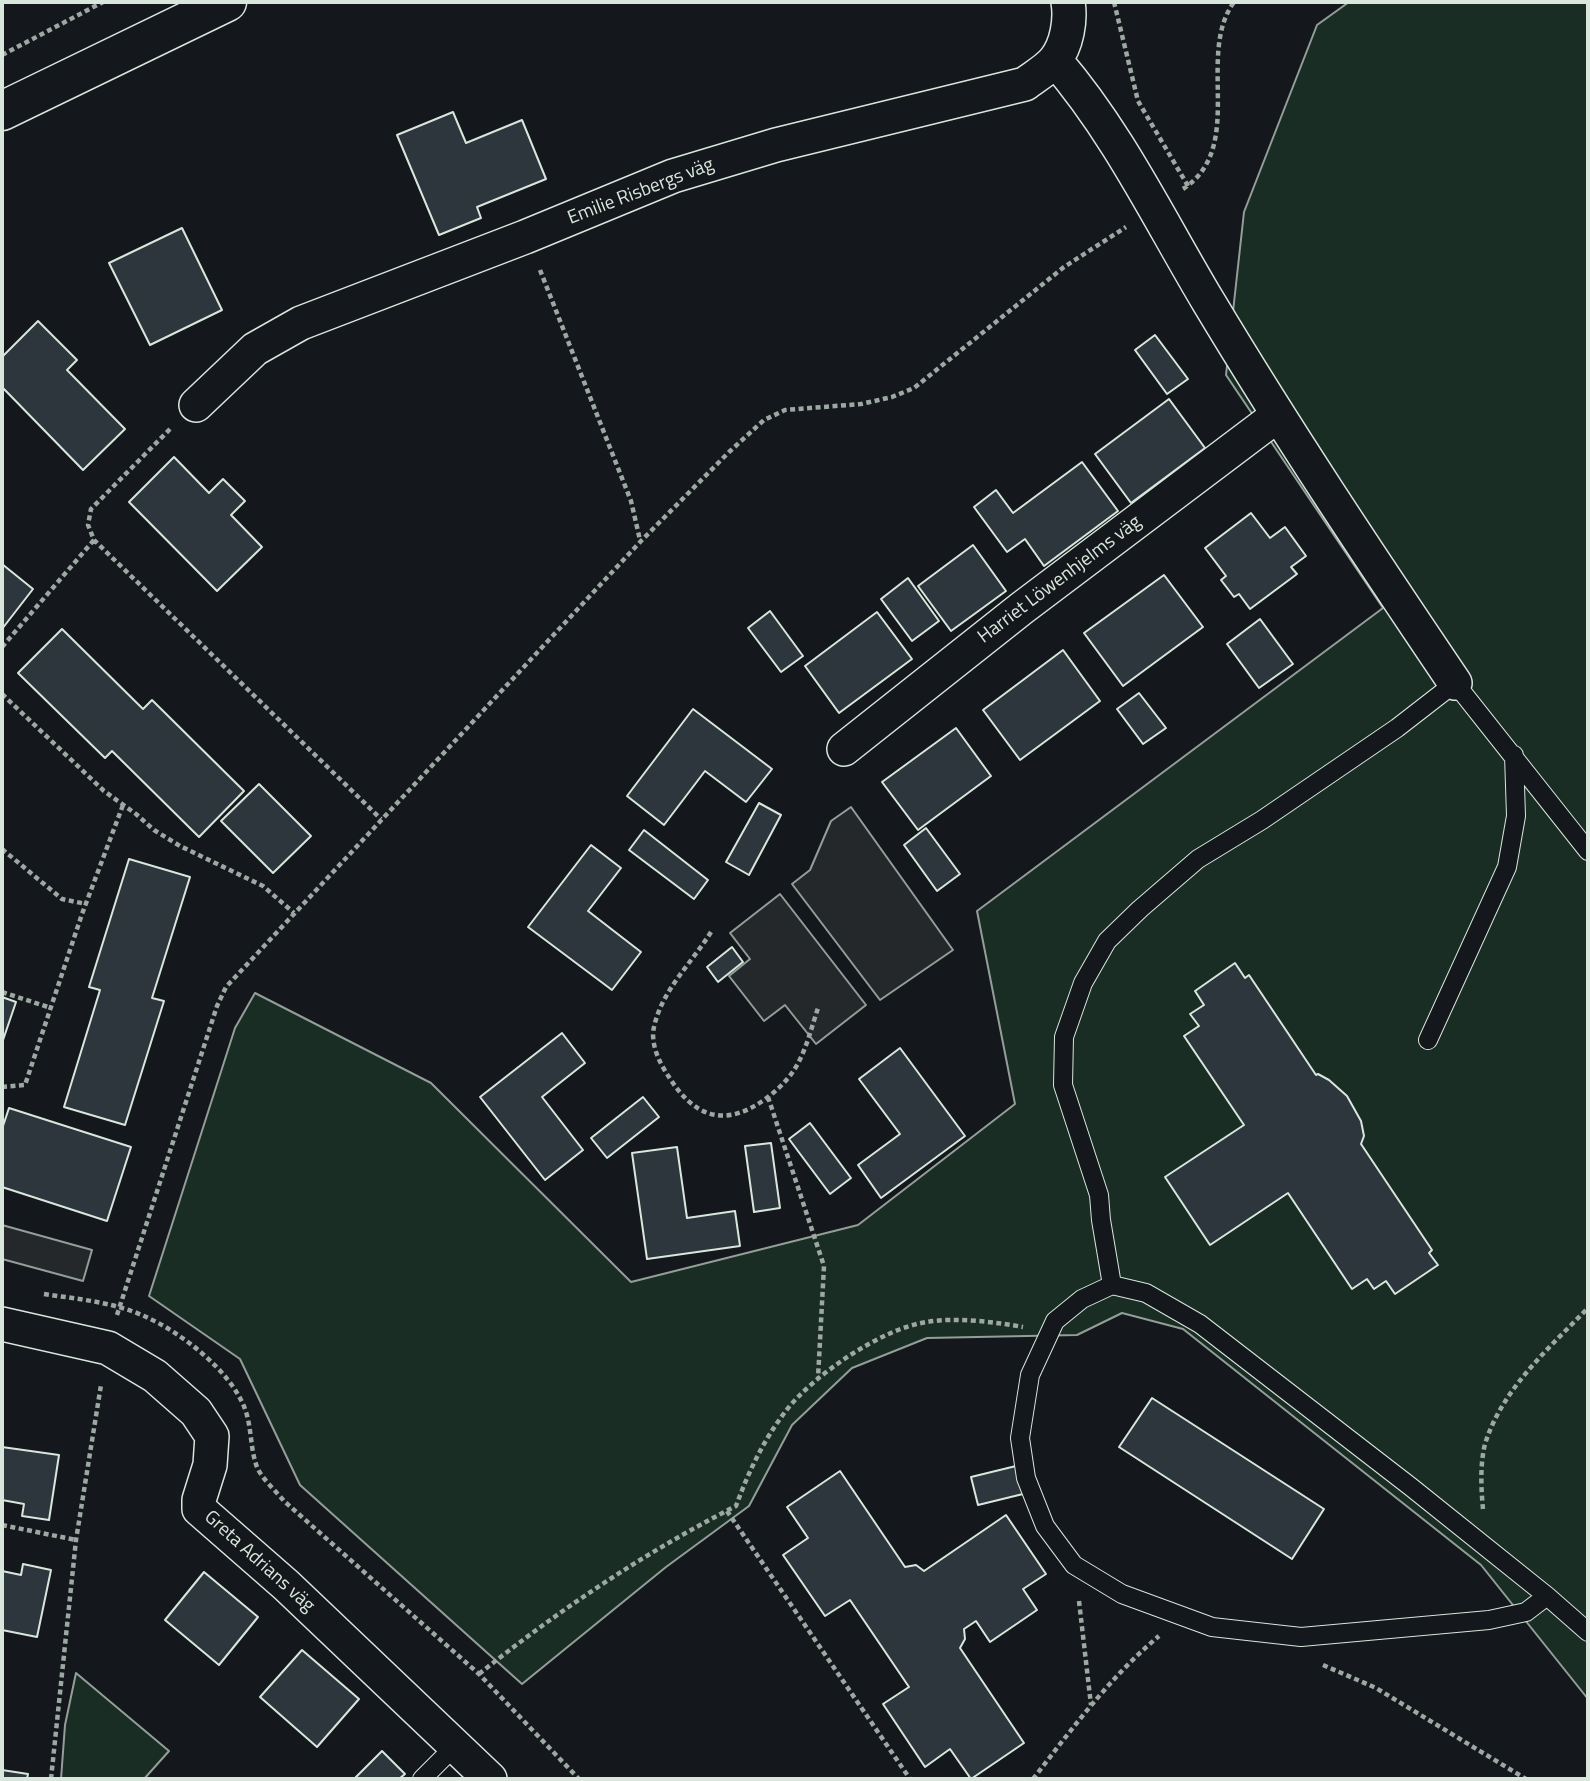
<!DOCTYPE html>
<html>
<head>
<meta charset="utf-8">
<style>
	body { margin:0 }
	#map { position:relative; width:1590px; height:1781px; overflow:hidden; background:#14181c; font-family:"Titillium Web",sans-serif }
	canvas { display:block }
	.frame { position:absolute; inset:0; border:4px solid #d8e6dc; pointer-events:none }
</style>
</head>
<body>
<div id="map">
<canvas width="1590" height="1781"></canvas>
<div class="frame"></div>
</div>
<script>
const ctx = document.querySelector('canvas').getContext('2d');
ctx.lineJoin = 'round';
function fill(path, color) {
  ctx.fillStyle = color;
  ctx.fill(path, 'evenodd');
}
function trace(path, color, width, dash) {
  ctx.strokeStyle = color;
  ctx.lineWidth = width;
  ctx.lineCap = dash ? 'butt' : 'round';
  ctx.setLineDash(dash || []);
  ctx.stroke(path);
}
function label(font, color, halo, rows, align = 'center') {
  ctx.font = font + ' "Titillium Web",sans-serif';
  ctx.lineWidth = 5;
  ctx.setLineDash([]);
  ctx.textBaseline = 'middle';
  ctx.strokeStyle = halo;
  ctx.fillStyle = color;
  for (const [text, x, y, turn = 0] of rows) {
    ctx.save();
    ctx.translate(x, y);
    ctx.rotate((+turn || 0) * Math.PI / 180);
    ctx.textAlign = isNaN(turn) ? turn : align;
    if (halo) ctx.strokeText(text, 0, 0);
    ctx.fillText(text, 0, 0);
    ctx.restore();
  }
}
const green = new Path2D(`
	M 1349,2 L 1588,2 L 1588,1699 L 1481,1565 L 1183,1329 L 1122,1313 L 1077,1335 L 927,1338 L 852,1368 L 792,1425 L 749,1506 L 666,1567 L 522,1684 L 300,1485 L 240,1359 L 149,1296 L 235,1028 L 255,993 L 431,1083 L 631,1282 L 858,1225 L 1015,1104 L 977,911 L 1383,608 L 1226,375 L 1244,212 L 1317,25 Z
	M 76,1673 L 169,1751 L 144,1779 L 61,1779 L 65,1725 Z`);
const parking = new Path2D(`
	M 851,807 L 953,950 L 880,1000 L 792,884 L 810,870 L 831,821 Z
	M 780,894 L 866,1005 L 816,1044 L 785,1005 L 764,1021 L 729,976 L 750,959 L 730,933 Z
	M 2,1225 L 92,1250 L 83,1281 L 2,1259 Z`);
const building = new Path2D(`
	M 453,112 L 466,143 L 522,120 L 546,179 L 477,207 L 481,218 L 439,235 L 397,135 Z
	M 182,228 L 222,310 L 150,345 L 109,263 Z
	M 38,321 L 77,360 L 67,370 L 125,429 L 83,470 L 2,387 L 2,357 Z
	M 1155,335 L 1188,379 L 1167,394 L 1135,350 Z
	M 1169,399 L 1205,448 L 1131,503 L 1095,454 Z
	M 174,457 L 209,493 L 223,479 L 245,501 L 231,515 L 262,547 L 217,591 L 129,502 Z
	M 1082,462 L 1118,511 L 1044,566 L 1025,539 L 1007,552 L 974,507 L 996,490 L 1013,513 Z
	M 1251,513 L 1270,538 L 1285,527 L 1306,556 L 1291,567 L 1297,574 L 1250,609 L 1239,594 L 1234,597 L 1221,580 L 1226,576 L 1205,548 Z
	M 973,545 L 1006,591 L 951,631 L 918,586 Z
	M 2,564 L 33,589 L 2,629 Z
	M 1164,575 L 1203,627 L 1123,686 L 1084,633 Z
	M 908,578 L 939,621 L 912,641 L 881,599 Z
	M 770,611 L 803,656 L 781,672 L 748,628 Z
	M 877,612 L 912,659 L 839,713 L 805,666 Z
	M 1260,619 L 1293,664 L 1259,688 L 1227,644 Z
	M 62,629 L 143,709 L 152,700 L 244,791 L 199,837 L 112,751 L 105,758 L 18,673 Z
	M 1063,650 L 1100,701 L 1020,760 L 983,710 Z
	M 1139,693 L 1166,728 L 1143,744 L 1117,709 Z
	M 693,709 L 772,769 L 746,802 L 705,771 L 664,825 L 627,796 Z
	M 956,728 L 991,776 L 918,830 L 882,782 Z
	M 259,784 L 311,836 L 273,873 L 221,821 Z
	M 759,803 L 781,815 L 749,875 L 726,862 Z
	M 926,828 L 960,874 L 937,891 L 904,845 Z
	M 644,830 L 708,880 L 694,899 L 629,850 Z
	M 591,845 L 621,868 L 588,911 L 641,952 L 612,990 L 528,927 Z
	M 129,859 L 190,877 L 152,998 L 164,1001 L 125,1125 L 64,1107 L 100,990 L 89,987 Z
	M 732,947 L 743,962 L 718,982 L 707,967 Z
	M 1235,963 L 1245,978 L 1249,975 L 1316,1075 L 1318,1074 L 1329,1080 L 1347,1096 L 1361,1121 L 1364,1136 L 1361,1144 L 1432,1250 L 1429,1253 L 1438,1265 L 1395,1294 L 1386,1281 L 1374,1289 L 1367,1279 L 1352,1289 L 1288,1193 L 1210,1245 L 1165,1177 L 1244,1125 L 1184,1036 L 1199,1026 L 1190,1014 L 1204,1005 L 1195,991 Z
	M 2,997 L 16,1002 L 2,1043 Z
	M 562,1033 L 585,1063 L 542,1097 L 583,1150 L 545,1180 L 480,1097 Z
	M 900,1048 L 965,1136 L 881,1198 L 858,1165 L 900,1134 L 859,1079 Z
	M 643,1097 L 659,1117 L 607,1158 L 591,1138 Z
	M 9,1108 L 131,1147 L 107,1221 L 2,1187 L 2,1129 Z
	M 810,1123 L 851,1178 L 830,1194 L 789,1139 Z
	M 771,1143 L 780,1208 L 754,1212 L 745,1146 Z
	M 677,1147 L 687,1218 L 735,1211 L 740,1246 L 647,1259 L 632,1153 Z
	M 1152,1398 L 1324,1509 L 1292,1559 L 1119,1447 Z
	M 2,1447 L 59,1455 L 49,1520 L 22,1516 L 24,1504 L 2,1500 Z
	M 1016,1466 L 1023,1494 L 978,1505 L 971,1477 Z
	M 840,1471 L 905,1567 L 916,1565 L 924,1571 L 1006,1515 L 1046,1574 L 1023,1589 L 1037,1610 L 990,1642 L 976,1621 L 964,1629 L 965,1639 L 960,1648 L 1024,1743 L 971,1779 L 950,1749 L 925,1767 L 883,1704 L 909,1687 L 850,1600 L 825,1616 L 783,1555 L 808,1538 L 787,1507 Z
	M 23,1564 L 51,1570 L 37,1637 L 2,1630 L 2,1571 L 21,1575 Z
	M 204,1572 L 258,1617 L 219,1665 L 165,1620 Z
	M 302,1650 L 359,1699 L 317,1747 L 260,1697 Z
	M 382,1751 L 405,1774 L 399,1779 L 354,1779 Z
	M 2,1770 L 28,1774 L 27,1779 L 2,1779 Z`);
const path = new Path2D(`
	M 1114,2 L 1138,101 L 1188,186
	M 2,55 L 103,2
	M 1183,189 C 1247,147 1195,56 1234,2
	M 540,270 L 631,501 L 640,540
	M 170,429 L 91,509 L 88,525 L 94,540 L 381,819
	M 2,647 L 94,540
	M 2,694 L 104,791 L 136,814 L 154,830 L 180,846 L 263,886 L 294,913
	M 2,849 L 62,899 L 86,904
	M 711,932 C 691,964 662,990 654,1027 C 650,1044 660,1064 669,1077 C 693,1115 722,1128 761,1102 C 773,1094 784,1084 792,1073 C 805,1055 811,1029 818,1008
	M 2,992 L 51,1008
	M 2,1087 L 25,1085 L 82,914 L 123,805
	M 768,1097 L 824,1266 L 818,1378
	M 44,1294 C 77,1299 113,1302 144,1316 C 181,1332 231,1371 245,1409 C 252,1428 250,1449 257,1467 C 262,1479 276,1491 284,1501 L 479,1674 L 579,1779
	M 117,1315 L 217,1006 L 226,987 L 641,541 L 729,452 L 764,420 L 785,410 L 861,404 L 892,397 L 914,388 L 1064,267 L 1126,227
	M 1483,1509 C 1481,1488 1480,1464 1485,1444 C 1502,1389 1549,1348 1588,1308
	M 727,1511 L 910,1779
	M 2,1525 L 76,1540
	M 1079,1601 L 1091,1705
	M 1323,1665 L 1376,1688 L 1526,1779
	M 479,1674 C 559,1610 644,1553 736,1506 C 748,1473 763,1441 785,1412 C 812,1376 882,1328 927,1322 C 955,1317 995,1322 1023,1327
	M 51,1779 L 76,1540 L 101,1385
	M 1033,1779 C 1072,1729 1110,1677 1159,1636`);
const service = new Path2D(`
	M 1428,1040 L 1507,867 L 1516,816 L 1514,755
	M 1112,1285 L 1101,1220 L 1099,1195 L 1063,1085 L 1064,1037 L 1083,983 L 1107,941 L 1140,909 L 1198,859 L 1262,820 L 1397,728 L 1455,683 L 1588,851
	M 1547,1596 L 1526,1612 L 1489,1620 L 1301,1637 L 1212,1627 L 1122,1594 L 1074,1565 L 1045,1526 L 1026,1478 L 1020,1438 L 1030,1375 L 1055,1321 L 1082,1299 L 1112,1285 L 1146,1293 L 1200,1324 L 1411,1487 L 1547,1596 L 1588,1632
	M 422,1779 L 456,1745`);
const minor = new Path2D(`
	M 1055,60 C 1118,133 1159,219 1208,301 C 1286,431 1370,557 1455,683
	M 196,405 L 255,349 L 301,323 L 525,237 L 673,176 L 776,145 L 1025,84 C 1034,77 1048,69 1055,60 C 1067,45 1071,20 1068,2
	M 844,749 L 1022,608 L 1278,415
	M 2,1324 L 108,1348 L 155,1376 L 196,1412 L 212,1436 L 210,1465 L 199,1500 L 199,1509 L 286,1585 L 490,1779`);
const tertiary = new Path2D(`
	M 2,111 L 227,2`);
const streetNames = [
	["Emilie Risbergs väg",641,192,-21],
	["Harriet Löwenhjelms väg",1060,580,-37],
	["Greta Adrians väg",259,1562,42]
];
fill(green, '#1a2d24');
trace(green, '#939e99', 2);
fill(parking, '#24282b');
trace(parking, '#939e99', 2);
fill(building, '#2c363c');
trace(building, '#d8e6dc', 2);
trace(service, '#d8e6dc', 20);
trace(minor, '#d8e6dc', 36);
trace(tertiary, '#d8e6dc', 41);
trace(path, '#9da8a2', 4.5, [5, 3.5]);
trace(service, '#14181c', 18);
trace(minor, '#14181c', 33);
trace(tertiary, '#14181c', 38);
label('19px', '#d8e6dc', '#14181c', streetNames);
</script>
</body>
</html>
